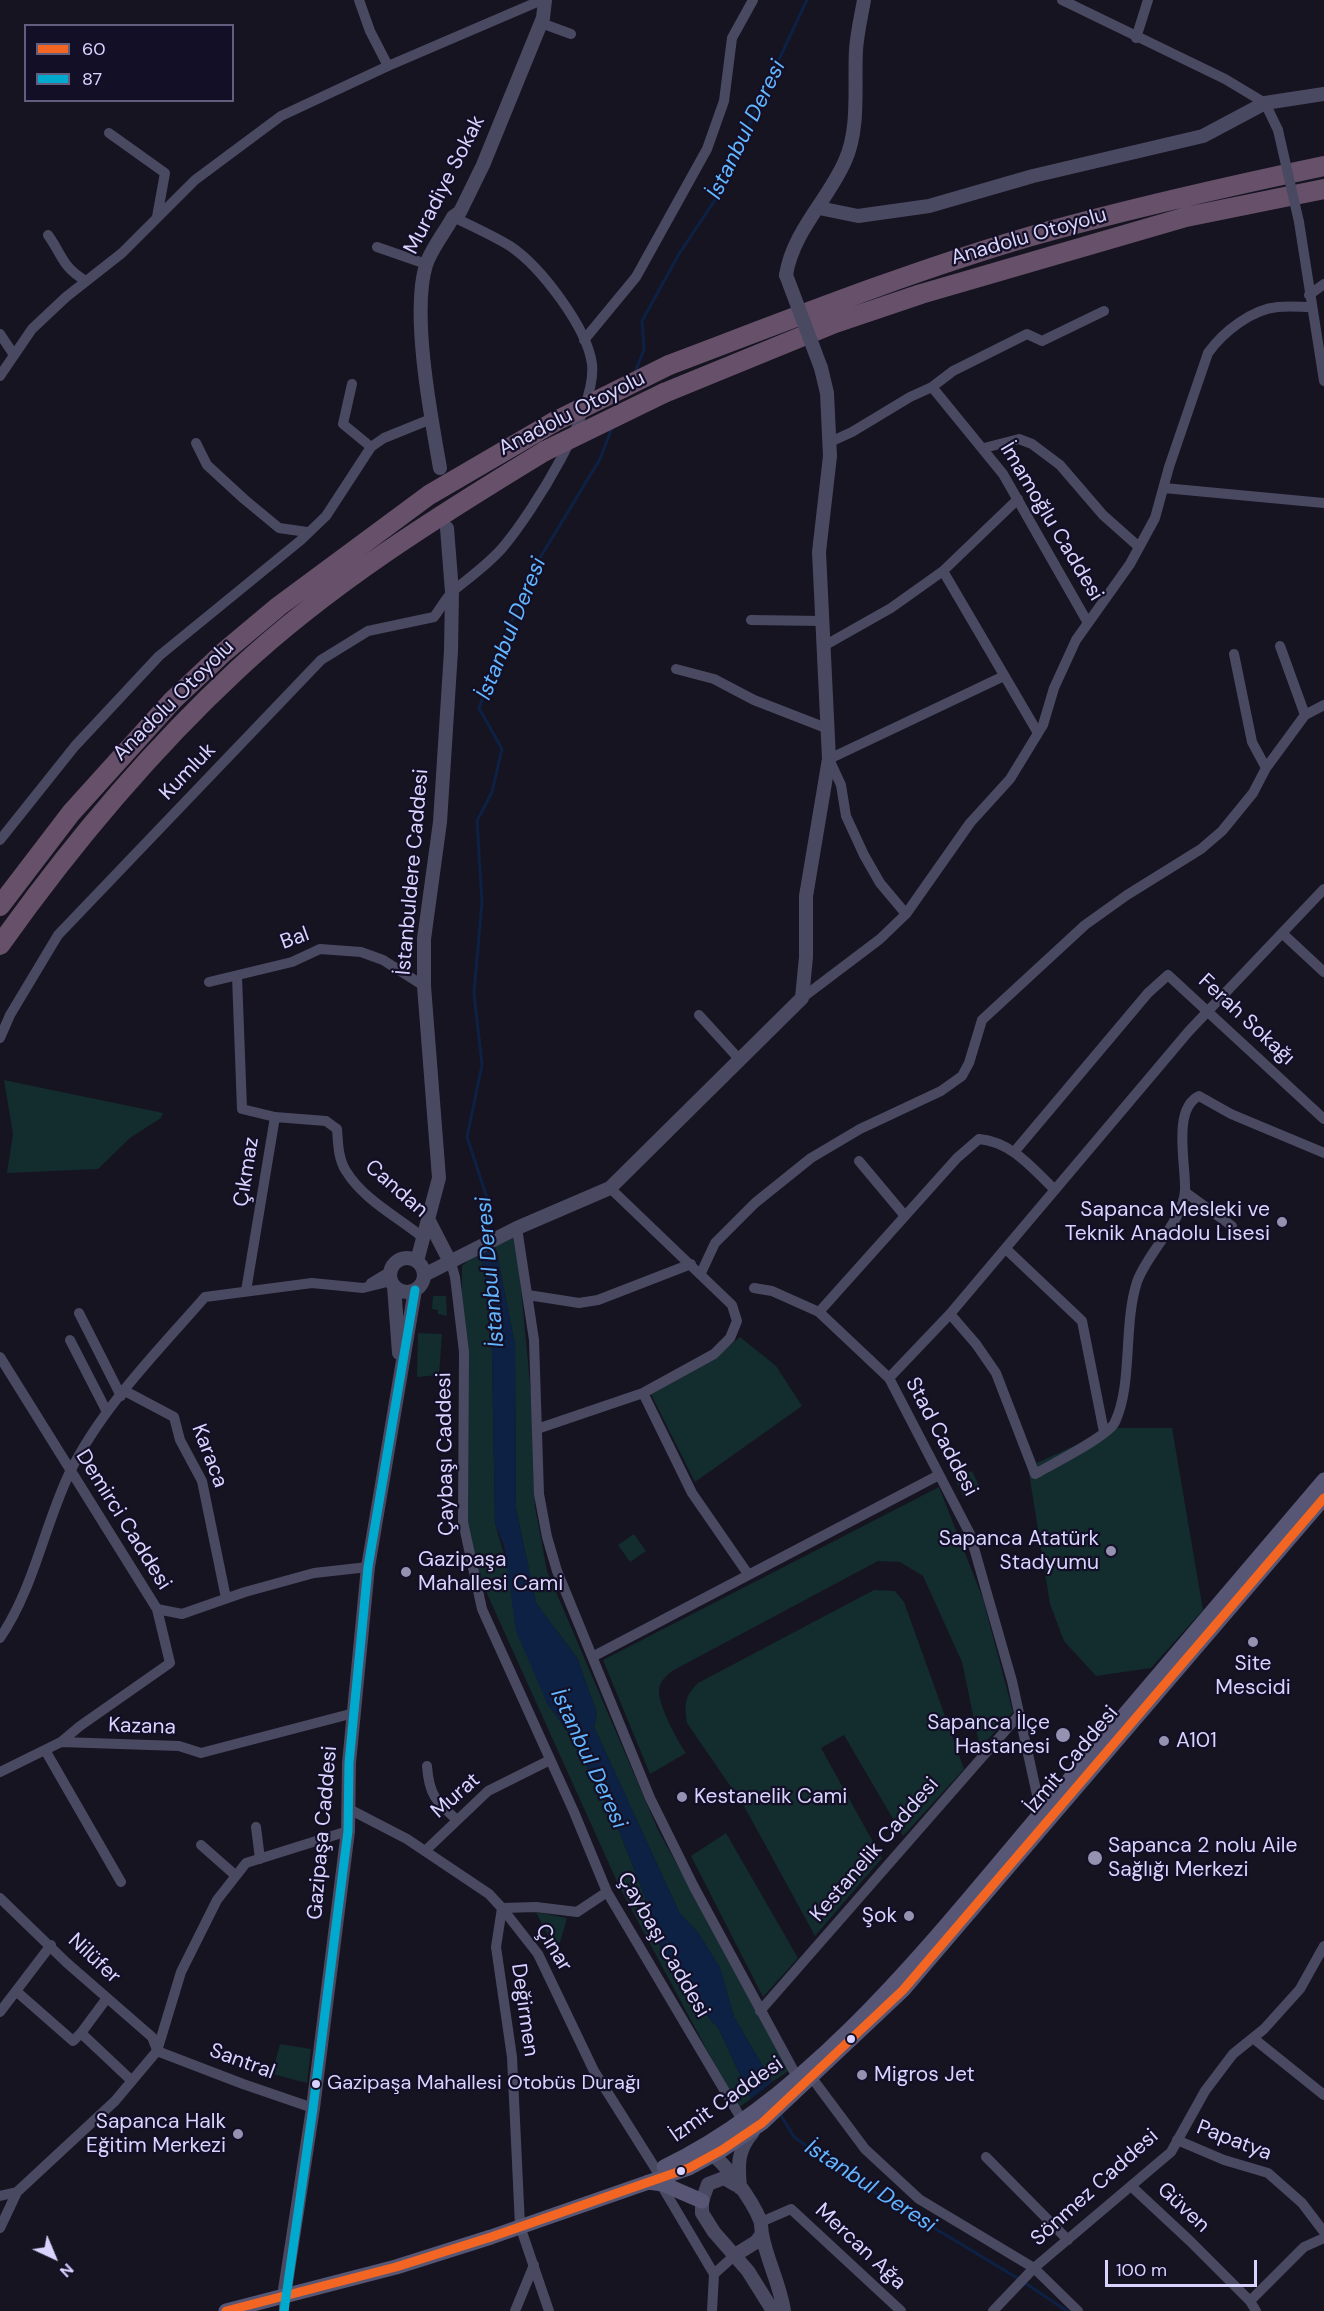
<!DOCTYPE html>
<html>
<head>
<meta charset="utf-8">
<style>
	body { margin:0 }
	#map { position:relative; width:1324px; height:2311px; overflow:hidden; background:#161421; font-family:"DM Sans",sans-serif }
	canvas { display:block }
	.legend { position:absolute; left:24px; top:24px; width:210px; height:78px; box-sizing:border-box; background:#130f26; border:2px solid #625e7d; margin:0; padding:8px 10px; list-style:none; font-size:18px; color:#d9d4ff }
	.legend li { display:flex; align-items:center; gap:12px; height:30px }
	.legend b { width:30px; border:2px solid #625e7d }
	.north { position:absolute; left:24px; top:2227px; width:60px; height:60px; -webkit-text-stroke:4px #130f26; paint-order:stroke; rotate:136deg; font-size:16px; font-weight:700; line-height:24px; text-align:center; color:#d9d4ff }
	.north::after { content:''; display:block; margin:auto; width:21px; height:27px; background:#d9d4ff; clip-path:polygon(50% 0,100% 100%,50% 72%,0 100%) }
	.scale { position:absolute; left:1105px; top:2260px; width:152px; height:27px; box-sizing:border-box; border:3px solid #d9d4ff; border-top:0; padding-left:8px; font-size:18px; line-height:21px; white-space:nowrap; color:#d9d4ff; -webkit-text-stroke:4px #130f26; paint-order:stroke }
</style>
</head>
<body>
<div id="map">
<canvas width="1324" height="2311"></canvas>
<ul class="legend">
<li><b style="height:8px;background:#f26522"></b>60</li>
<li><b style="height:8px;background:#00a9ce"></b>87</li>
</ul>
<div class="north">N</div>
<div class="scale">100 m</div>
</div>
<script>
const ctx = document.querySelector('canvas').getContext('2d');
ctx.lineJoin = 'round';
function fill(path, color) {
  ctx.fillStyle = color;
  ctx.fill(path, 'evenodd');
}
function trace(path, color, width, dash) {
  ctx.strokeStyle = color;
  ctx.lineWidth = width;
  ctx.lineCap = dash ? 'butt' : 'round';
  ctx.setLineDash(dash || []);
  ctx.stroke(path);
}
function label(font, color, halo, rows, align = 'center') {
  ctx.font = font + ' "DM Sans",sans-serif';
  ctx.lineWidth = 4.5;
  ctx.setLineDash([]);
  ctx.textBaseline = 'middle';
  ctx.strokeStyle = halo;
  ctx.fillStyle = color;
  for (const [text, x, y, turn = 0] of rows) {
    ctx.save();
    ctx.translate(x, y);
    ctx.rotate((+turn || 0) * Math.PI / 180);
    ctx.textAlign = isNaN(turn) ? turn : align;
    if (halo) ctx.strokeText(text, 0, 0);
    ctx.fillText(text, 0, 0);
    ctx.restore();
  }
}
const green = new Path2D(`
	M 4,1080 L 163,1113 L 161,1118 L 130,1138 L 98,1169 L 7,1173 L 13,1134 Z
	M 516,1236 L 533,1415 L 535,1507 L 547,1571 L 658,1830 L 790,2070 L 772,2082 L 734,2017 L 720,1968 L 699,1934 L 679,1912 L 594,1727 L 597,1713 L 577,1658 L 536,1603 L 516,1509 L 515,1345 L 495,1244 Z
	M 479,1251 L 491,1299 L 495,1523 L 547,1703 L 572,1738 L 614,1818 L 655,1922 L 655,1937 L 688,1994 L 719,2029 L 751,2099 L 738,2108 L 619,1886 L 461,1536 L 462,1266 Z
	M 433,1296 L 446,1296 L 447,1316 L 438,1314 L 438,1310 L 432,1309 Z
	M 418,1333 L 442,1334 L 439,1375 L 417,1377 Z
	M 740,1337 L 776,1366 L 802,1406 L 695,1482 L 651,1394 L 719,1354 Z
	M 1113,1428 L 1172,1428 L 1203,1610 L 1151,1668 L 1096,1676 L 1064,1641 L 1050,1604 L 1028,1467 Z
	M 972,1471 L 981,1490 L 964,1498 L 955,1479 Z
	M 939,1487 L 983,1599 L 1013,1712 L 980,1748 L 962,1662 L 923,1576 L 900,1562 L 878,1561 L 672,1671 C 666,1676 659,1682 659,1691 C 658,1705 678,1742 686,1753 L 650,1774 L 603,1660 Z
	M 634,1534 L 646,1551 L 630,1562 L 618,1545 Z
	M 874,1590 L 895,1591 L 904,1602 L 964,1769 L 903,1836 L 844,1735 L 821,1748 L 882,1858 L 815,1936 L 744,1806 L 687,1723 C 684,1704 685,1696 698,1683 Z
	M 726,1833 L 798,1958 L 763,1997 L 691,1856 Z
	M 536,1912 L 567,1918 L 560,1942 L 554,1947 Z
	M 280,2044 L 311,2049 L 307,2083 L 272,2074 Z`);
const water = new Path2D(`
	M 495,1244 L 515,1345 L 516,1509 L 536,1603 L 577,1658 L 597,1713 L 594,1727 L 679,1912 L 699,1934 L 720,1967 L 734,2017 L 772,2082 L 751,2099 L 719,2029 L 688,1994 L 655,1937 L 655,1922 L 614,1818 L 572,1738 L 547,1703 L 516,1631 L 504,1546 L 495,1523 L 491,1299 L 479,1251 Z`);
const stream = new Path2D(`
	M 635,372 L 644,350 L 642,321 L 679,254 L 727,182 L 755,110 L 807,0
	M 488,1238 L 487,1198 L 467,1137 L 482,1065 L 474,993 L 482,902 L 477,821 L 492,792 L 502,749 L 479,708 L 529,576 L 600,459 L 612,428
	M 780,2114 L 794,2137 L 858,2182 L 1019,2279
	M 1025,2283 L 1067,2311`);
const minor = new Path2D(`
	M 359,0 L 370,31 L 388,66
	M 1062,0 L 1225,79 L 1265,103 L 1278,130
	M 541,23 L 571,34
	M 1136,38 L 1148,0
	M 109,133 L 165,173 L 157,217
	M 1299,222 L 1324,381
	M 48,235 C 63,256 62,267 86,281
	M 377,247 L 426,264
	M 1309,295 L 1324,284
	M 0,334 L 14,355
	M 584,340 L 636,277 L 707,149 L 724,101 L 732,38 L 753,0
	M 0,376 L 32,329 L 66,297 L 122,253 L 195,180 L 281,116 L 388,66 L 542,0
	M 352,384 L 343,424 L 371,447
	M 932,387 L 1003,474 L 1088,623
	M 830,442 L 852,432 L 910,397 L 932,387 L 953,371 L 1027,334 L 1042,341 L 1104,311
	M 196,443 L 207,465 L 244,499 L 279,528 L 307,532
	M 984,448 L 1019,439 L 1032,444 L 1060,465 L 1103,515 L 1139,547
	M 1164,488 L 1324,503
	M 943,571 L 1038,733
	M 751,620 L 822,621
	M 1280,646 L 1305,715
	M 822,647 L 891,608 L 943,571 L 1018,499
	M 1234,654 L 1252,742 L 1266,768
	M 676,669 L 714,679 L 754,700 L 826,728
	M 0,840 L 75,746 L 159,656 L 301,540 L 326,516 L 371,447 L 384,438 L 431,419
	M 906,914 L 880,883 L 864,855 L 846,816 L 841,785 L 829,759 L 1004,676
	M 1282,933 L 1324,972
	M 237,976 L 242,1109 L 275,1117 L 246,1291
	M 209,982 L 292,962 L 320,949 L 361,952 L 383,960 L 424,986
	M 802,998 L 880,939 L 906,914 L 970,823 L 1010,779 L 1043,725 L 1054,688 L 1076,640 L 1130,564 L 1155,518 L 1169,467 L 1208,353 C 1223,332 1252,309 1278,307 C 1289,306 1301,307 1312,307
	M 699,1015 L 740,1060
	M 0,1038 L 10,1015 L 58,935 L 321,660 L 368,631 L 434,617 C 440,609 446,598 453,591 C 471,576 489,564 504,546 C 533,511 597,410 592,364 C 587,327 540,266 510,246 C 492,235 472,226 453,217
	M 275,1117 L 326,1121 L 337,1129 C 338,1142 338,1159 346,1171 C 363,1199 396,1216 421,1236
	M 1015,1151 L 1148,993 L 1168,975 L 1324,1119
	M 859,1161 L 905,1216
	M 1185,1192 L 1232,1226
	M 517,1228 L 534,1340 L 539,1494 L 547,1537 L 557,1571 L 650,1798 L 694,1887 L 797,2077
	M 1006,1249 L 1082,1321 L 1104,1432
	M 451,1263 L 455,1277 L 464,1352 L 463,1522 L 482,1609 L 574,1812 L 607,1892 L 742,2120
	M 701,1273 L 715,1243 L 755,1203 L 811,1158 L 860,1129 L 941,1091 L 962,1076 L 969,1063 L 982,1020 L 1085,925 L 1127,895 L 1201,849 L 1222,831 L 1253,793 L 1266,768 L 1305,715 L 1324,705
	M 371,1283 L 391,1271
	M 754,1288 L 772,1291 L 819,1312 L 889,1378 L 970,1534 L 1012,1681 L 1041,1813
	M 528,1295 L 579,1303 L 598,1300 L 691,1264
	M 819,1312 L 957,1158 L 979,1139 C 1012,1142 1032,1168 1055,1190
	M 79,1313 L 121,1396
	M 950,1314 L 976,1344 L 996,1373 L 1035,1474 C 1050,1465 1109,1436 1115,1422 C 1133,1384 1123,1325 1137,1282 C 1147,1253 1184,1220 1185,1190 C 1186,1164 1172,1109 1199,1096 L 1231,1114 L 1324,1153
	M 70,1340 L 107,1412
	M 0,1357 L 157,1609 L 182,1614 L 245,1592 L 314,1573 L 368,1567
	M 889,1378 L 950,1314 L 1189,1031 L 1324,889
	M 125,1391 L 174,1417 L 180,1440 L 202,1481 L 226,1598
	M 643,1393 L 692,1493 L 748,1574
	M 537,1429 L 643,1393 L 714,1354 L 730,1338 L 737,1321 L 732,1305 L 610,1188
	M 0,1638 C 33,1590 44,1527 69,1474 C 101,1408 157,1352 205,1297 L 312,1283 L 363,1288 L 391,1281
	M 594,1656 L 939,1475
	M 61,1742 L 80,1726 L 170,1663 L 157,1609
	M 45,1750 L 121,1882
	M 427,1766 C 429,1795 436,1801 457,1820
	M 0,1772 L 61,1742 L 179,1746 L 201,1753 L 354,1713
	M 349,1809 L 407,1839 L 489,1894 L 502,1908 L 538,1954 L 594,2071 L 657,2171
	M 256,1827 L 260,1859
	M 201,1845 L 235,1875
	M 425,1851 L 488,1791 L 550,1760
	M 0,1898 L 67,1963 L 152,2037 L 157,2050
	M 502,1908 L 496,1947 L 512,2057 L 520,2226 L 549,2311
	M 502,1908 L 536,1907 L 577,1912 L 607,1892
	M 16,1991 L 73,2041 L 81,2033 L 132,2081
	M 760,2011 L 1019,1715
	M 0,2012 L 51,1945
	M 81,2033 L 107,1998
	M 1253,2038 L 1324,2095
	M 157,2051 L 243,2084 L 313,2108
	M 812,2078 L 865,2149 L 919,2199 L 1034,2268 L 1078,2311
	M 1177,2140 L 1224,2160 L 1268,2173 L 1302,2203 L 1324,2232
	M 986,2157 L 1068,2240
	M 660,2183 L 714,2274
	M 1131,2186 L 1190,2241 L 1250,2301 L 1256,2311
	M 0,2196 L 17,2192
	M 761,2222 L 791,2209 L 901,2311
	M 0,2228 L 17,2192 L 115,2101 L 157,2051 L 181,1972 L 217,1900 L 246,1863 L 348,1831
	M 1250,2301 L 1304,2247 L 1324,2238
	M 284,2311 L 284,2296
	M 515,2311 L 534,2265
	M 712,2311 L 714,2274 L 735,2255
	M 993,2311 L 1034,2268 L 1171,2152 L 1205,2091 L 1233,2054 L 1264,2029 L 1300,1989 L 1324,1946`);
const tertiary = new Path2D(`
	M 819,208 L 858,216 L 929,206 L 1033,176 L 1203,136 L 1265,103 L 1324,94
	M 786,275 C 793,231 828,200 845,161 C 860,128 854,85 856,50 C 857,34 861,17 864,0
	M 440,468 C 431,417 411,313 426,265 C 431,249 445,232 453,217 L 460,212 L 483,165 L 543,18 L 545,0
	M 428,1219 L 447,1256
	M390 1275a17 17 0 1 1 34 0a17 17 0 1 1-34 0Z
	M 417,1261 L 439,1178 L 424,986 L 424,939 L 440,822 L 451,651 L 452,592 L 447,528
	M 424,1275 L 517,1228 L 610,1188 L 802,998 L 806,957 L 806,896 L 829,759 L 819,552 L 830,456 L 827,393 L 821,368
	M 394,1286 L 399,1353
	M 706,2151 C 723,2158 753,2202 760,2220 C 762,2225 761,2230 762,2234 C 767,2261 780,2284 784,2311
	M 736,2185 L 724,2178 L 708,2184 L 702,2201 L 702,2213 L 714,2232 L 748,2271 L 773,2311
	M 740,2188 C 738,2165 737,2150 753,2132
	M 735,2255 L 756,2242 L 762,2234
	M 284,2296 L 313,2108 L 348,1831 L 349,1763 L 368,1567 L 415,1290`);
const secondary = new Path2D(`
	M 664,2167 C 813,2096 935,1938 1040,1814 C 1134,1702 1229,1591 1324,1480
	M 648,2182 L 663,2184 L 702,2201
	M 226,2311 L 396,2267 L 491,2237 L 689,2168 L 722,2150 L 762,2123 L 903,1990 L 1324,1498`);
const motorway = new Path2D(`
	M 669,365 C 788,320 906,273 1028,237 C 1126,209 1225,187 1324,166
	M 664,393 L 835,323 L 921,294 L 1186,217 L 1324,189
	M 0,906 L 71,813 L 173,700 L 224,652 L 279,606 L 429,495 L 554,422
	M 0,945 C 71,845 148,753 237,670 C 329,584 438,516 545,451`);
const minorBridge = new Path2D(`
	M 1278,130 L 1299,222`);
const tertiaryBridge = new Path2D(`
	M 786,275 L 821,368`);
const motorwayBridge = new Path2D(`
	M 554,422 L 669,365
	M 545,451 L 664,393`);
const bus1 = new Path2D(`
	M 226,2311 L 396,2267 L 491,2237 L 689,2168 L 722,2150 L 762,2123 L 903,1990 L 1324,1498`);
const bus2 = new Path2D(`
	M 284,2311 L 313,2108 L 348,1831 L 349,1763 L 368,1567 L 415,1290`);
const markers = [
	[1282,1222,6,"#9591b1"],
	[1111,1551,6,"#9591b1"],
	[406,1572,6,"#9591b1"],
	[1253,1642,6,"#9591b1"],
	[1063,1735,8,"#9591b1"],
	[1164,1741,6,"#9591b1"],
	[682,1797,6,"#9591b1"],
	[1095,1858,8,"#9591b1"],
	[909,1916,6,"#9591b1"],
	[851,2039,5,"#d9d4ff"],
	[862,2075,6,"#9591b1"],
	[316,2084,5,"#d9d4ff"],
	[238,2134,6,"#9591b1"],
	[681,2171,5,"#d9d4ff"]
];
const busNames = [
	["Gazipaşa Mahallesi Otobüs Durağı",327,2084]
];
const streetNames = [
	["Muradiye Sokak",445,185,-63],
	["Anadolu Otoyolu",1029,237,-16],
	["Anadolu Otoyolu",572,414,-27],
	["İmamoğlu Caddesi",1051,522,59],
	["Anadolu Otoyolu",174,701,-45],
	["Kumluk",188,772,-46],
	["İstanbuldere Caddesi",413,872,-85],
	["Bal",295,939,-20],
	["Ferah Sokağı",1246,1020,43],
	["Çıkmaz",247,1172,-81],
	["Candan",396,1189,41],
	["Stad Caddesi",941,1437,62],
	["Çaybaşı Caddesi",446,1454,-91],
	["Karaca",209,1456,69],
	["Demirci Caddesi",123,1520,58],
	["Kazana",142,1727,2],
	["İzmit Caddesi",1072,1760,-50],
	["Murat",456,1796,-41],
	["Gazipaşa Caddesi",323,1833,-85],
	["Kestanelik Caddesi",875,1850,-49],
	["Çaybaşı Caddesi",663,1945,60],
	["Çınar",553,1948,59],
	["Nilüfer",94,1959,43],
	["Değirmen",524,2010,82],
	["Santral",242,2062,20],
	["İzmit Caddesi",727,2100,-35],
	["Papatya",1234,2141,21],
	["Sönmez Caddesi",1095,2188,-42],
	["Güven",1183,2208,43],
	["Mercan Ağa",860,2247,43]
];
const poiNames = [
	["Sapanca Mesleki ve",1270,1210],
	["Teknik Anadolu Lisesi",1270,1234],
	["Sapanca Atatürk",1099,1539],
	["Stadyumu",1099,1563],
	["Gazipaşa",418,1560,"left"],
	["Mahallesi Cami",418,1584,"left"],
	["Site",1253,1664,"center"],
	["Mescidi",1253,1688,"center"],
	["Sapanca İlçe",1050,1723],
	["Hastanesi",1050,1747],
	["A101",1176,1741,"left"],
	["Kestanelik Cami",694,1797,"left"],
	["Sapanca 2 nolu Aile",1108,1846,"left"],
	["Sağlığı Merkezi",1108,1870,"left"],
	["Şok",897,1916],
	["Migros Jet",874,2075,"left"],
	["Sapanca Halk",226,2122],
	["Eğitim Merkezi",226,2146]
];
const waterNames = [
	["İstanbul Deresi",747,130,-64],
	["İstanbul Deresi",512,629,-68],
	["İstanbul Deresi",491,1272,-95],
	["İstanbul Deresi",588,1759,65],
	["İstanbul Deresi",870,2187,33]
];
fill(green, '#132c2d');
fill(water, '#0d2144');
trace(stream, '#0d2144', 3);
trace(minor, '#4a4962', 10);
trace(tertiary, '#4a4962', 14);
trace(secondary, '#575674', 15);
trace(motorway, '#67516a', 20);
trace(minorBridge, '#4a4962', 10);
trace(tertiaryBridge, '#4a4962', 14);
trace(motorwayBridge, '#67516a', 20);
trace(bus1, '#f26522', 9);
trace(bus2, '#00a9ce', 9);
for (const [x, y, r, color] of markers) {
  const dot = new Path2D();
  dot.arc(x, y, r, 0, 2 * Math.PI);
  ctx.fillStyle = color;
  ctx.fill(dot);
  trace(dot, '#130f26', 2);
}
label('20px', '#d9d4ff', '#130f26', busNames, 'left');
label('21px', '#d9d4ff', '#130f26', streetNames);
label('21px', '#d9d4ff', '#130f26', poiNames, 'right');
label('italic 22px', '#62b6ff', '#130f26', waterNames);
</script>
</body>
</html>
